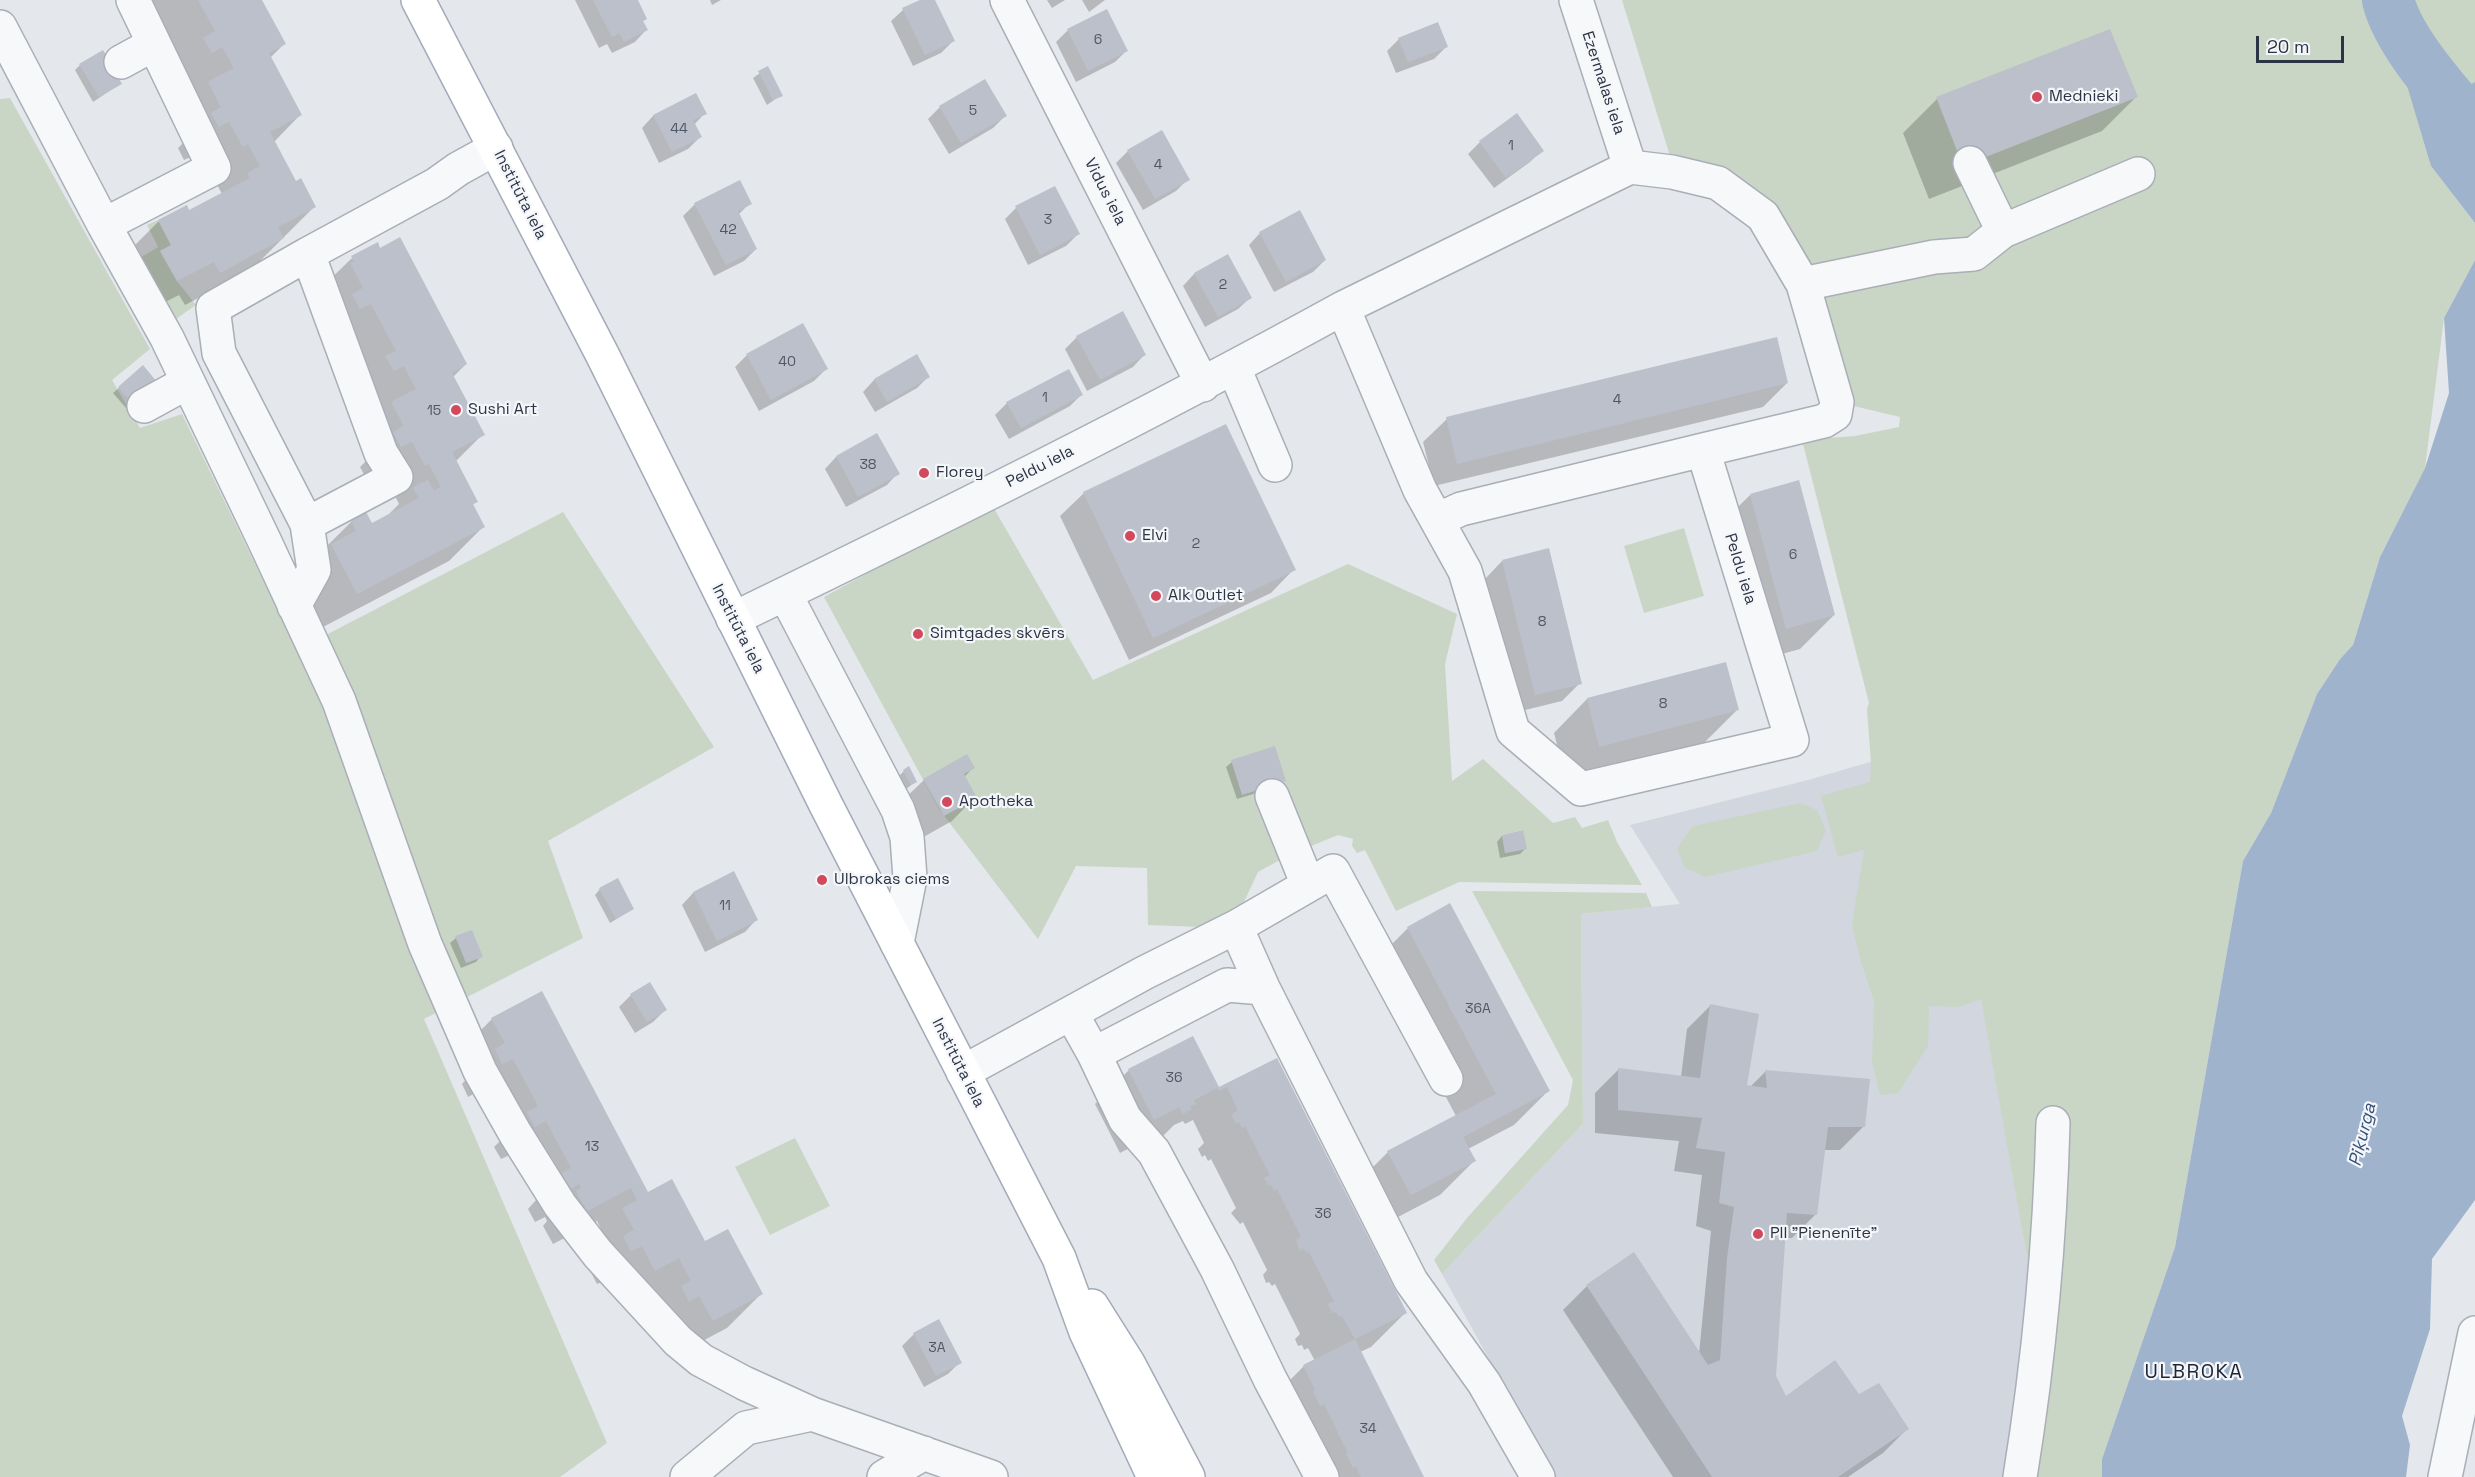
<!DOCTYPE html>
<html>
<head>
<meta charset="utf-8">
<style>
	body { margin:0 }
	#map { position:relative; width:2475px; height:1477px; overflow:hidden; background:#e4e7ec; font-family:"Space Grotesk",sans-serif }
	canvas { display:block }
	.scale { position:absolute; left:2256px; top:36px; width:88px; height:27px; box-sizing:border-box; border:3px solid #2b3445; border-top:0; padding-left:8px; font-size:18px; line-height:21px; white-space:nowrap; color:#2b3445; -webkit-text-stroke:4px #f4f6f9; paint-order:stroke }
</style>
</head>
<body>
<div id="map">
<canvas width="2475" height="1477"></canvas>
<div class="scale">20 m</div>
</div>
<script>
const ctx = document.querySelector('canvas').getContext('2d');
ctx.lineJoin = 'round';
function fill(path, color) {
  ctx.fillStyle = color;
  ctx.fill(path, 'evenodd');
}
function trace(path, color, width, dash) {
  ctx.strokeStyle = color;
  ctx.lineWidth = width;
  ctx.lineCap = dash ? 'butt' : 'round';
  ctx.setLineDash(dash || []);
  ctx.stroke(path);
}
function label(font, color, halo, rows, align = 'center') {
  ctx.font = font + ' "Space Grotesk",sans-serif';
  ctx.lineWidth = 4.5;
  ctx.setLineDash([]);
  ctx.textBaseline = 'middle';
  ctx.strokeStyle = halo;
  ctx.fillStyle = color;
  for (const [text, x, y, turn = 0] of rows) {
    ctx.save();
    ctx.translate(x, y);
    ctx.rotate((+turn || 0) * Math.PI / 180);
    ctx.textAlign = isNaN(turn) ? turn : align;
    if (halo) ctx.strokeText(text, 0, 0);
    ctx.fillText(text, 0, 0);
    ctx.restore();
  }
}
const built = new Path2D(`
	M 1929,745 L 1992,1052 L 2029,1268 L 2004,1477 L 1554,1477 L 1442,1274 L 1583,1124 L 1581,914 L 1680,904 L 1630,825 L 1808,780 Z`);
const green = new Path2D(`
	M 1622,0 L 2370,0 L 2382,13 L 2403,10 L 2414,0 L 2475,0 L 2475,82 L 2457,92 L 2427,133 L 2431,166 L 2475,223 L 2475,260 L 2444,318 L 2425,468 L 2380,557 L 2353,645 L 2340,659 L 2317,694 L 2271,813 L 2243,861 L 2175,1247 L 2102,1459 L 2102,1477 L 2004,1477 L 2029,1268 L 1981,999 L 1959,1007 L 1929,1006 L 1928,1046 L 1898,1093 L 1880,1095 L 1872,1062 L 1874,1001 L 1860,959 L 1852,924 L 1864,850 L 1838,857 L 1821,796 L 1870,782 L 1871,763 L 1867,709 L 1869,703 L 1802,440 L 1855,436 L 1899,427 L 1900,417 L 1837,402 L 1790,232 L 1670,156 Z
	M 10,98 L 150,349 L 112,380 L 140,428 L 182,414 L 297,650 L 563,512 L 714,747 L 548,841 L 583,938 L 424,1019 L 607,1443 L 560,1477 L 0,1477 L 0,99 Z
	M 158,220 L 171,245 L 160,251 L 177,281 L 196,305 L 173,321 L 138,259 L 158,247 L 147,225 Z
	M 992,505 L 1093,680 L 1348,564 L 1457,614 L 1445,664 L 1452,781 L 1483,759 L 1553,823 L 1575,817 L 1582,828 L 1608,820 L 1617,842 L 1642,885 L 1459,882 L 1396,911 L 1365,850 L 1357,853 L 1352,846 L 1353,839 L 1338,835 L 1289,855 L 1258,872 L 1244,902 L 1200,927 L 1148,925 L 1147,868 L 1076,866 L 1038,939 L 939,809 L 824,597 ZM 1522,830 L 1526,849 L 1505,853 L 1502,835 Z
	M 1684,528 L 1704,596 L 1644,613 L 1624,546 Z
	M 1800,803 L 1817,810 L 1826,830 L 1817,851 L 1705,877 L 1684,867 L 1677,848 L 1693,826 Z
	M 1472,891 L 1646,893 L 1652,907 L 1581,914 L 1583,1124 L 1442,1274 L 1434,1260 L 1467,1218 L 1568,1105 L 1573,1080 Z
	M 795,1138 L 830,1206 L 770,1235 L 735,1167 Z`);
const water = new Path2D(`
	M 2370,0 L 2414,0 L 2403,10 L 2382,13 Z
	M 2429,45 L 2457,91 L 2475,82 L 2475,223 L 2431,166 L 2400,62 Z
	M 2475,260 L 2475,1200 L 2432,1259 L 2430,1329 L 2402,1416 L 2410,1445 L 2406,1477 L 2102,1477 L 2102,1459 L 2175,1247 L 2243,861 L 2271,813 L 2317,694 L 2340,659 L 2353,645 L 2380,557 L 2425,468 L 2449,393 L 2444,318 Z`);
const shadow = new Path2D(`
	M 145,0 L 260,0 L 284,44 L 270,58 L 300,115 L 274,142 L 295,183 L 314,207 L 249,272 L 185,305 L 179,295 L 142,314 L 125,255 L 159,221 L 186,207 L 189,212 L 222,194 L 213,177 L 195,155 L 184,160 L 178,148 L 187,139 Z
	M 575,0 L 636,0 L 646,30 L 635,42 L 612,53 L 607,44 L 599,48 Z
	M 710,0 L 721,0 L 712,5 Z
	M 923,0 L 934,0 L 953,41 L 941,53 L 913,66 L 891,21 L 903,10 Z
	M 1047,0 L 1065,0 L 1052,8 Z
	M 1082,0 L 1105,0 L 1089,12 Z
	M 1068,30 L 1127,50 L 1115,62 L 1076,82 L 1056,42 Z
	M 2109,31 L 2136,97 L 2102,131 L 1929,199 L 1903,133 L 1937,99 Z
	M 1399,39 L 1446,47 L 1434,59 L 1396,73 L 1387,51 Z
	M 80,65 L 120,84 L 93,102 L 75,70 Z
	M 767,68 L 781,95 L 767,105 L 753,78 Z
	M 940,107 L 1005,116 L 993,128 L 949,154 L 928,119 Z
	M 705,113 L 694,125 L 700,137 L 688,149 L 659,163 L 642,128 L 653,116 Z
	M 1480,142 L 1542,150 L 1530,162 L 1494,188 L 1468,154 Z
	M 1128,151 L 1188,179 L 1176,191 L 1143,210 L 1116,163 Z
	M 750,203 L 738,215 L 756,249 L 744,261 L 714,276 L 683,216 L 695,204 Z
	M 1016,208 L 1078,234 L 1066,246 L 1028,265 L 1005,219 Z
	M 1260,233 L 1325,260 L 1313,272 L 1274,292 L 1249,245 Z
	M 1227,256 L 1250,298 L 1238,309 L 1205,327 L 1183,286 L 1194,274 Z
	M 352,258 L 466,364 L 453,377 L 483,434 L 455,462 L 476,502 L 472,505 L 483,527 L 449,561 L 323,627 L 298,579 L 318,555 L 352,521 L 365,514 L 371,525 L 386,517 L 399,504 L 395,496 L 391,499 L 378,474 L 367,480 L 360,467 L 369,458 L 318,291 Z
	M 1077,337 L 1144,355 L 1133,367 L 1087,391 L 1065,349 Z
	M 747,355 L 826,369 L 814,381 L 759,411 L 735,367 Z
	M 916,356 L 928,377 L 917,388 L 875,412 L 863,392 L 874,380 Z
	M 143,367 L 150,387 L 126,408 L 113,393 Z
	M 1787,383 L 1763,407 L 1434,486 L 1423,442 L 1447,419 Z
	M 1081,395 L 1070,406 L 1009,439 L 995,415 L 1007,403 Z
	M 877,435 L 898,473 L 887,485 L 846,507 L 825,469 L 836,457 Z
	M 1084,493 L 1294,569 L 1271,593 L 1129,660 L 1060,516 Z
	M 1750,495 L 1834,615 L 1800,649 L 1753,662 L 1716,529 Z
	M 1502,561 L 1580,683 L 1562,701 L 1517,712 L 1485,579 Z
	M 1587,699 L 1737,710 L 1703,744 L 1566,780 L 1554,733 Z
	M 1232,762 L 1284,780 L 1279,786 L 1237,799 L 1226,767 Z
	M 973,768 L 964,777 L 975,797 L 952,821 L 920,839 L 900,803 L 924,780 Z
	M 904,771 L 915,782 L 905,790 L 899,776 Z
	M 1502,836 L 1525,849 L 1520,854 L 1500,858 L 1497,842 Z
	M 733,874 L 756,920 L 745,932 L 705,952 L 682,905 L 693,893 Z
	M 600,889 L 633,909 L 610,923 L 595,895 Z
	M 1408,928 L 1548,1091 L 1514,1125 L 1468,1149 L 1474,1161 L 1440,1195 L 1377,1228 L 1354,1186 L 1388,1152 L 1456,1116 L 1374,962 Z
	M 456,938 L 481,956 L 476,962 L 461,968 L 450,943 Z
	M 649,984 L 665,1010 L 653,1022 L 635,1033 L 619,1007 L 631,995 Z
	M 1711,1005 L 1745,1086 L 1750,1087 L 1765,1072 L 1864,1126 L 1840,1150 L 1824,1150 L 1815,1215 L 1792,1238 L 1784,1238 L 1775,1377 L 1786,1398 L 1859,1396 L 1907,1429 L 1883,1453 L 1848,1477 L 1673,1477 L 1563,1310 L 1587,1286 L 1634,1254 L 1699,1354 L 1711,1231 L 1696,1226 L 1702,1175 L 1674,1171 L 1679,1141 L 1595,1133 L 1595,1093 L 1619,1069 L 1681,1077 L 1687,1029 Z
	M 492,1019 L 647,1194 L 761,1294 L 727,1328 L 678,1354 L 645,1291 L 621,1304 L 608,1279 L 597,1284 L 590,1271 L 599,1262 L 589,1243 L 602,1231 L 597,1221 L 553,1244 L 543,1226 L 547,1221 L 545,1217 L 535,1222 L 528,1209 L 536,1200 L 512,1154 L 501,1159 L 494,1147 L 503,1138 L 479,1091 L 468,1097 L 462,1084 L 470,1075 L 458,1053 Z
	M 1193,1038 L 1219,1089 L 1277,1060 L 1405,1313 L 1371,1347 L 1360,1352 L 1423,1477 L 1310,1477 L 1270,1400 L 1304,1366 L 1315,1361 L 1308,1348 L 1304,1350 L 1302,1345 L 1298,1346 L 1295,1339 L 1300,1334 L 1275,1284 L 1272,1286 L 1269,1282 L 1266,1283 L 1263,1275 L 1267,1270 L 1243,1222 L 1240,1224 L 1231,1213 L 1236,1208 L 1211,1159 L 1208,1161 L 1205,1155 L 1202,1157 L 1198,1149 L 1204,1143 L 1193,1120 L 1185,1124 L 1183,1121 L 1174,1125 L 1156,1143 L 1145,1140 L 1120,1153 L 1095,1104 L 1129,1070 Z
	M 914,1334 L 960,1362 L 948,1374 L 924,1387 L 902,1346 Z`);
const river = new Path2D(`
	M 2388,0 C 2399,44 2447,94 2475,129`);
const building = new Path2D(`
	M 198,0 L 262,0 L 286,44 L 269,53 L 302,115 L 270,132 L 296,181 L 301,178 L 316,207 L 278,227 L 284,238 L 220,273 L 214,262 L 177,281 L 160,251 L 171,245 L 158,220 L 187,205 L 189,210 L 250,178 L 247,173 L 260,166 L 248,144 L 243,147 L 229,122 L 219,127 L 211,113 L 221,107 L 208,82 L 234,68 L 222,47 L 212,53 L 203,38 L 215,31 Z
	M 593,0 L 638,0 L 647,19 L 643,21 L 648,30 L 624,42 L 619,33 L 612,37 Z
	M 920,0 L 935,0 L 955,41 L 925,55 L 902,8 Z
	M 1107,9 L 1128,51 L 1088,71 L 1067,29 Z
	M 1438,22 L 1448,47 L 1408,62 L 1398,38 Z
	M 2110,29 L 2138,97 L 1963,166 L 1936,97 Z
	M 103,50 L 122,84 L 99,97 L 79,64 Z
	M 768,66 L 783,96 L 773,100 L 758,71 Z
	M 985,79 L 1007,116 L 961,143 L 939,106 Z
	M 696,93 L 707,114 L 693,120 L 702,137 L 672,152 L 653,115 Z
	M 1517,113 L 1544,151 L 1506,178 L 1479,141 Z
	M 1162,130 L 1190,180 L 1155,199 L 1127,150 Z
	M 740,180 L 752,204 L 738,211 L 757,249 L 726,265 L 694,203 Z
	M 1055,186 L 1080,234 L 1040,255 L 1015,206 Z
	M 1300,210 L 1326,260 L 1286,282 L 1259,232 Z
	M 400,237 L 467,364 L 452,373 L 485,435 L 452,452 L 478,502 L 473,504 L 485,527 L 357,594 L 331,544 L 356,531 L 351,520 L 355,518 L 366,512 L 372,523 L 419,498 L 413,488 L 417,485 L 428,480 L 434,491 L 441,487 L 429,464 L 425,466 L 412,442 L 401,447 L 393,432 L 404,426 L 391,402 L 416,389 L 404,366 L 394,371 L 385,356 L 396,351 L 371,304 L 360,309 L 352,294 L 363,288 L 350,263 L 354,261 L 351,256 L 378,242 L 380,248 Z
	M 1228,254 L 1252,298 L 1218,317 L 1194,273 Z
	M 1123,311 L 1146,355 L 1100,380 L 1076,336 Z
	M 803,323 L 828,369 L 771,400 L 746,354 Z
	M 1777,337 L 1788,383 L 1457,464 L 1446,417 Z
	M 917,354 L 930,377 L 887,402 L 874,379 Z
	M 143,365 L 157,382 L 132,403 L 118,387 Z
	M 1069,369 L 1083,395 L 1021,428 L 1006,402 Z
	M 1226,424 L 1296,570 L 1153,638 L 1083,492 Z
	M 877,433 L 900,474 L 858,497 L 836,456 Z
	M 1799,480 L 1835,615 L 1786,629 L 1750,494 Z
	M 1549,548 L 1582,684 L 1535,695 L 1502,560 Z
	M 1726,662 L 1739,710 L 1599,747 L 1587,698 Z
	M 1275,746 L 1286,781 L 1242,795 L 1231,760 Z
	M 967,754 L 975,768 L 964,774 L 977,798 L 944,816 L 923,779 Z
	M 909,766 L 917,782 L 911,785 L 903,770 Z
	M 1523,830 L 1527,849 L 1505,853 L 1502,835 Z
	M 734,871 L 758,920 L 717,941 L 693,892 Z
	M 618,878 L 634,909 L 616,919 L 599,888 Z
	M 1450,903 L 1550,1091 L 1463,1137 L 1476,1161 L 1411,1195 L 1387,1151 L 1496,1094 L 1407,927 Z
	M 472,930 L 483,957 L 466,963 L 455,936 Z
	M 650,982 L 667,1010 L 647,1022 L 630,994 Z
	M 542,991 L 648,1192 L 672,1179 L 705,1241 L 728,1229 L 763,1294 L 713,1321 L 699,1296 L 689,1302 L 681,1286 L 691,1281 L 679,1258 L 655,1271 L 642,1246 L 631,1251 L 623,1236 L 634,1230 L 622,1208 L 637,1200 L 631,1188 L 587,1211 L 576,1191 L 581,1188 L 579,1184 L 569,1190 L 561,1174 L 571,1168 L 546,1121 L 535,1127 L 527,1112 L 538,1106 L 513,1059 L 502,1064 L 495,1049 L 505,1043 L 491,1018 Z
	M 1710,1004 L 1759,1014 L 1747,1085 L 1767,1088 L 1765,1070 L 1870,1079 L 1865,1127 L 1828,1127 L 1817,1215 L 1787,1213 L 1776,1376 L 1786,1396 L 1835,1360 L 1859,1394 L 1879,1383 L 1909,1429 L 1838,1477 L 1712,1477 L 1586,1285 L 1634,1252 L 1708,1365 L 1720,1360 L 1727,1258 L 1734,1207 L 1719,1203 L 1725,1152 L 1696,1148 L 1702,1118 L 1618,1110 L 1618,1068 L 1700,1078 Z
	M 1193,1036 L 1219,1087 L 1277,1058 L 1407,1313 L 1355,1339 L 1342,1316 L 1339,1317 L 1336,1312 L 1332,1313 L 1328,1304 L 1334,1301 L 1309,1252 L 1306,1253 L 1304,1249 L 1300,1251 L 1296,1240 L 1301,1237 L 1277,1189 L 1274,1191 L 1271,1185 L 1268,1186 L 1264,1178 L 1270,1175 L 1245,1126 L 1242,1128 L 1239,1122 L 1236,1124 L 1231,1114 L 1238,1111 L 1227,1087 L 1219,1091 L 1217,1088 L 1194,1100 L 1196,1104 L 1190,1106 L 1192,1109 L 1183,1114 L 1179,1107 L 1154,1120 L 1128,1069 Z
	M 939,1319 L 962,1363 L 936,1376 L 913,1333 Z
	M 1355,1339 L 1424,1477 L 1361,1477 L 1356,1466 L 1353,1468 L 1346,1454 L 1348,1453 L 1324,1404 L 1320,1406 L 1313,1391 L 1315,1390 L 1303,1365 Z`);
const minor = new Path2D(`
	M 1007,0 L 1203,385
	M 1576,0 L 1630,167
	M 0,27 L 104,225 L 167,338 L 264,540 L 339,701 L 425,944 L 461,1027 L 480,1071 L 515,1133 L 560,1205 L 598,1254 L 678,1341 L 701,1360 L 744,1383 L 812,1414 L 991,1477
	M 121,62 L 154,44
	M 1970,163 L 2003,231
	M 1630,167 L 1672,172 L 1718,183 L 1763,216 L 1803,284 L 1837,402 L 1835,414 L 1824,421 L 1703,450 L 1792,740 L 1581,789 L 1513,731 L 1465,571 L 1420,490 L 1343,308 Z
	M 104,225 L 214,168 L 133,0
	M 308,254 L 213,308 L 219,353 L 307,524 L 396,477 L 381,453 L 308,254 L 437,184 L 458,169 L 496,148
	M 1803,284 L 1934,257 L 1974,254 L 2003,231 L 2138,174
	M 1234,368 L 1275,465
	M 144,406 L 188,382
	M 1437,520 L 1461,509 L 1703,450
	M 785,594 L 898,810 L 907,837 L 910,878 L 897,943
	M 294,606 L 314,570 L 307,524
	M 733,619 C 939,519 1143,418 1343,308
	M 1272,796 L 1308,885
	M 1236,927 L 1263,988 L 1411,1281 L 1484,1383 L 1538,1477
	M 1071,1013 L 1094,1054 L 1125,1119 L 1154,1152 L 1217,1269 L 1270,1379 L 1322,1477
	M 1094,1054 L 1227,985 L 1263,988
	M 963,1072 L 1144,973 L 1236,927 L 1333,871 L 1446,1079
	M 687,1477 L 746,1428 L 812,1414
	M 884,1477 L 924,1453
	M 2020,1477 C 2039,1360 2050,1241 2053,1123
	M 2445,1477 L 2475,1333`);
const major = new Path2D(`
	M 418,0 L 602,354 L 826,805 L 1059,1258 L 1086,1332 L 1154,1477
	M 1092,1306 L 1128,1363 L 1188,1477`);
const markers = [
	[2037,97,6,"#d1495b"],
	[456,410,6,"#d1495b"],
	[924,473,6,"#d1495b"],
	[1130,536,6,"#d1495b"],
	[1156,596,6,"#d1495b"],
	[918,634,6,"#d1495b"],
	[947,802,6,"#d1495b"],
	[822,880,6,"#d1495b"],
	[1758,1234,6,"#d1495b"]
];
const numberNames = [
	["6",1098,40],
	["5",973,111],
	["44",679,129],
	["1",1511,146],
	["4",1158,165],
	["3",1048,220],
	["42",728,230],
	["2",1223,285],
	["40",787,362],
	["1",1045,398],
	["4",1617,400],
	["15",434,411],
	["38",868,465],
	["2",1196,544],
	["6",1793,555],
	["8",1542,622],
	["8",1663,704],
	["11",725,906],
	["36A",1478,1009],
	["36",1174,1078],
	["13",592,1147],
	["36",1323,1214],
	["3A",937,1348],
	["34",1368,1429]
];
const streetNames = [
	["Ezermalas iela",1603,83,72],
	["Vidus iela",1105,192,63],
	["Institūta iela",520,195,63],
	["Peldu iela",1040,467,-27],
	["Peldu iela",1740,569,73],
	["Institūta iela",738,629,63],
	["Institūta iela",958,1063,63]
];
const poiNames = [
	["Mednieki",2049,97],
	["Sushi Art",468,410],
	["Florey",936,473],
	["Elvi",1142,536],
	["Alk Outlet",1168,596],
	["Simtgades skvērs",930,634],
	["Apotheka",959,802],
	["Ulbrokas ciems",834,880],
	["PII \"Pienenīte\"",1770,1234]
];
const waterNames = [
	["Piķurga",2363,1135,-76]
];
const quarterNames = [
	["ULBROKA",2194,1373]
];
fill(built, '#d2d6de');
fill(green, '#c9d6c5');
fill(water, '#9fb4cc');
fill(shadow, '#0003');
trace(river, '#9fb4cc', 52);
fill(building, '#bbc0ca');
trace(minor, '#a9aeb7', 36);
trace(major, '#a3abb8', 36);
trace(minor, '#f7f8fa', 33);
trace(major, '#fff', 33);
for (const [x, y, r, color] of markers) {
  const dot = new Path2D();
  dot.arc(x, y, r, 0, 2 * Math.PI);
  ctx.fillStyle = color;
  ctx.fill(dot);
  trace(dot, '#f4f6f9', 2);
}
label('14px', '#4f5766', null, numberNames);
label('16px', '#2b3445', '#f4f6f9', streetNames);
label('16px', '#2b3445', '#f4f6f9', poiNames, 'left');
label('italic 18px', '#34527a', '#f4f6f9', waterNames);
ctx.letterSpacing = '1.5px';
label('20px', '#1d2536', '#f4f6f9', quarterNames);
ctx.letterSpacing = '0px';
</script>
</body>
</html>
